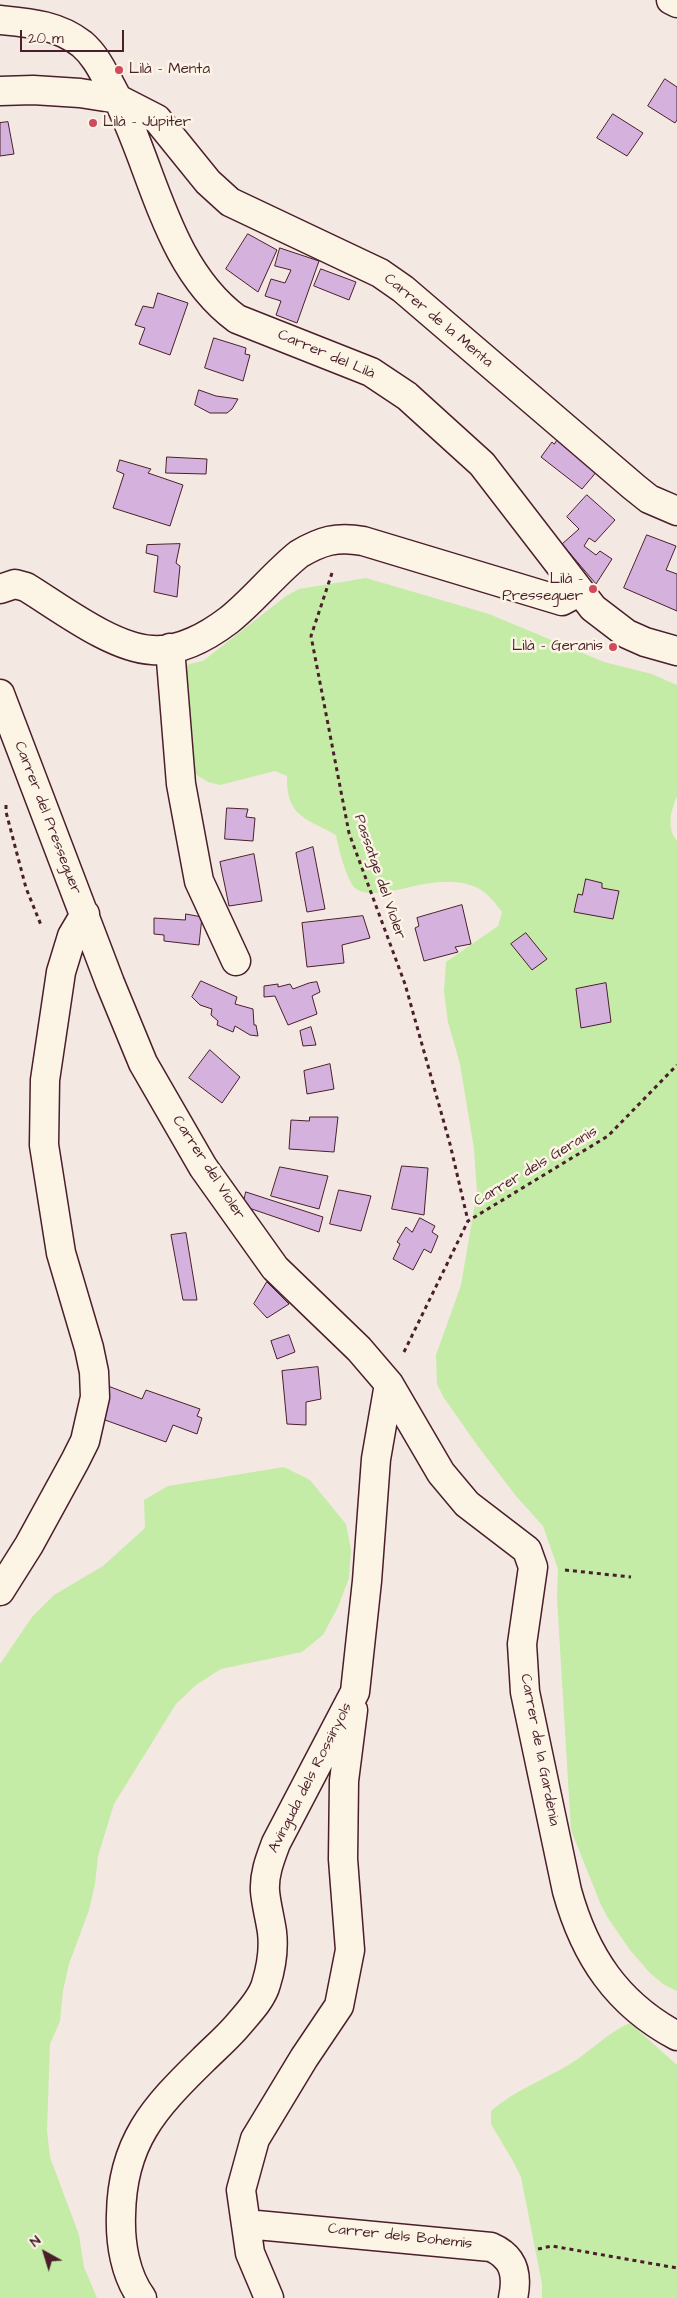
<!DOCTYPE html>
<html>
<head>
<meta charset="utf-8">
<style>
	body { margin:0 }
	#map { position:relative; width:677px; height:2298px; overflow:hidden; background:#f4e8e3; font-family:"Architects Daughter",sans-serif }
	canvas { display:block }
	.north { position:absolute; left:20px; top:2228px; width:50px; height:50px; -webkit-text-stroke:4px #fcf5e5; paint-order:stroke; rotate:321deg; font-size:14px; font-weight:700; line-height:20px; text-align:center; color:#4a1f2b }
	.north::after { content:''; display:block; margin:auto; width:18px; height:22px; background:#4a1f2b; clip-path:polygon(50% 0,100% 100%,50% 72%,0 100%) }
	.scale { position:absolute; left:20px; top:30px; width:104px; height:22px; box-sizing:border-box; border:2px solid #4a1f2b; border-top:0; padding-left:6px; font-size:15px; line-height:18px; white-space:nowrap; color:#4a1f2b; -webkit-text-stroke:4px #fcf5e5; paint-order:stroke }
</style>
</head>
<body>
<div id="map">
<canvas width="677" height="2298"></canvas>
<div class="north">N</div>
<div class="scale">20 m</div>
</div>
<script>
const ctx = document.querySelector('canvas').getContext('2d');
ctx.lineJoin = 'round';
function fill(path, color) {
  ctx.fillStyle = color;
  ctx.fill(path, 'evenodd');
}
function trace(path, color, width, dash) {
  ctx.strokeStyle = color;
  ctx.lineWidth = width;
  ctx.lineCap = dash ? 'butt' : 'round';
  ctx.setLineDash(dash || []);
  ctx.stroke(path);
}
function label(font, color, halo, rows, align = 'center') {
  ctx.font = font + ' "Architects Daughter",sans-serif';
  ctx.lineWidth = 5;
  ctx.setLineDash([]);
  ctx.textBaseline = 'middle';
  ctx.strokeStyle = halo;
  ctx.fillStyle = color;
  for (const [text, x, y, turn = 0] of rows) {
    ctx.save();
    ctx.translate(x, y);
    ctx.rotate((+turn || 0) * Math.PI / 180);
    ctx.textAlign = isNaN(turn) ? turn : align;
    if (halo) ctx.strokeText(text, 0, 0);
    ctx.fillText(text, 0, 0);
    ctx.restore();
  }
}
const green = new Path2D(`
	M 366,578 L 489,614 L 604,662 L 652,674 L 677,685 L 677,796 C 671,811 666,827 677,841 L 677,1991 L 663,1984 L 650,1973 L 630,1950 L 608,1918 L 601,1905 L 571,1830 L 557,1599 L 558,1569 L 543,1526 L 516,1496 L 477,1445 L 444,1398 L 437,1384 L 436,1355 L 461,1285 L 477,1192 L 474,1149 L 460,1064 L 448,1022 L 444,992 L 446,962 L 498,926 L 502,912 C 496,904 489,895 481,890 C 439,865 380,907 355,888 C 347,881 338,847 336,835 C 306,818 286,817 287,776 L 275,771 L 220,785 L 208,782 L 195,774 L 191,760 L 177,673 L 189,664 L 203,661 L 286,596 L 299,589 Z
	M 284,1467 L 310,1480 L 346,1524 L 351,1550 L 349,1578 L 338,1607 L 323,1635 L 302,1652 L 221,1669 L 196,1685 L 176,1704 L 114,1804 L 98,1856 L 95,1884 L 89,1910 L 69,1964 L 63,1991 L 60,2021 L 50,2044 L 47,2131 L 50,2157 L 79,2235 L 84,2267 L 97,2298 L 0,2298 L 0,1664 L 32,1617 L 54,1595 L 103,1566 L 145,1528 L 144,1500 L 168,1486 Z
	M 630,2023 L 677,2065 L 677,2298 L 542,2298 L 542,2284 L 521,2177 L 514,2163 L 491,2124 L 491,2111 C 513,2091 544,2080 570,2064 C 591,2051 607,2033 630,2023 Z`);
const building = new Path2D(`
	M 665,79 L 677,87 L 677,120 L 675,123 L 648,106 Z
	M 613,114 L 643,133 L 627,156 L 597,138 Z
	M 8,122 L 14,154 L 0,156 L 0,123 Z
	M 248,234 L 277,250 L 258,292 L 226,269 Z
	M 280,248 L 319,261 L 297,323 L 276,315 L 281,301 L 265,296 L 271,279 L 285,283 L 291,270 L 275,266 Z
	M 321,269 L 356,282 L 349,300 L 314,286 Z
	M 158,293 L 188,303 L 170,355 L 139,344 L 145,328 L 135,325 L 143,306 L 153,308 Z
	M 214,338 L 246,348 L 245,354 L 250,355 L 243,381 L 205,368 Z
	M 199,390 L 216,396 L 238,399 L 232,409 L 227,413 L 210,413 L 195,405 Z
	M 558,439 L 598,470 L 582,489 L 541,457 L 552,442 L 554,444 Z
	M 167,457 L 207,459 L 206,474 L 166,473 Z
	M 120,460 L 151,469 L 148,473 L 183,485 L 170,526 L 113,508 L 124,474 L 117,471 Z
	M 587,495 L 615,520 L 595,542 L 589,538 L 584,546 L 596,555 L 600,551 L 612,559 L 596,584 L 562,544 L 579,529 L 567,517 Z
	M 647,535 L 676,546 L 666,570 L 677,574 L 677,611 L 624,588 Z
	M 180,544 L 176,563 L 180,566 L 177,597 L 154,592 L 158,556 L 146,553 L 147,545 Z
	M 227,808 L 248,809 L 246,817 L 255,818 L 253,841 L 225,839 Z
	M 313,847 L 325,909 L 307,912 L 296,853 Z
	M 254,854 L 262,901 L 229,906 L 220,862 Z
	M 586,879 L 602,883 L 602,888 L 619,891 L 613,919 L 574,912 L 578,894 L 582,895 Z
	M 462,905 L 471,944 L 455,947 L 458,952 L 424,961 L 415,928 L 419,926 L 417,918 Z
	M 186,914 L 202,917 L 199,945 L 164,941 L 164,935 L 154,934 L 154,918 L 185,920 Z
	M 363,916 L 370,938 L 342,945 L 344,963 L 307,967 L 302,923 Z
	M 526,933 L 547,959 L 532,970 L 511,944 Z
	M 201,981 L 237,997 L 235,1004 L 253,1009 L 254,1025 L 256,1025 L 258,1036 L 250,1035 L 235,1026 L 233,1032 L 217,1025 L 218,1021 L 211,1015 L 212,1009 L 200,1005 L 192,997 Z
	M 317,982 L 320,992 L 312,996 L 317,1014 L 288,1025 L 275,996 L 264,997 L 264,986 L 278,984 L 278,987 L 290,984 L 293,989 L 309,983 Z
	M 606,983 L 611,1022 L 581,1028 L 576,989 Z
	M 311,1027 L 316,1045 L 303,1046 L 300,1031 Z
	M 210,1050 L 240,1077 L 222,1103 L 189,1078 Z
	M 330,1064 L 334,1089 L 307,1094 L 304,1071 Z
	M 310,1117 L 338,1117 L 334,1152 L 289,1149 L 291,1120 L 309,1121 Z
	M 402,1166 L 428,1168 L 424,1215 L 392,1209 Z
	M 280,1167 L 328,1176 L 319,1209 L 271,1196 Z
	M 339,1190 L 371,1196 L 361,1231 L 330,1224 Z
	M 246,1192 L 323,1217 L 319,1232 L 243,1206 Z
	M 420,1218 L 435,1226 L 432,1232 L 438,1236 L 431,1253 L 424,1249 L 413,1270 L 393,1259 L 400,1244 L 397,1242 L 406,1227 L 412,1232 Z
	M 186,1233 L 197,1300 L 183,1300 L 171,1235 Z
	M 267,1282 L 289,1304 L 267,1318 L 254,1304 Z
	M 289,1335 L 295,1352 L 277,1359 L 271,1341 Z
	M 318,1367 L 321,1399 L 306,1402 L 306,1425 L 287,1424 L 282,1371 Z
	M 108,1386 L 142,1399 L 146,1390 L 200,1409 L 197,1416 L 202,1418 L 197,1434 L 173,1425 L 166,1442 L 105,1420 Z`);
const path = new Path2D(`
	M 332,573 L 311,636 L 349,833 L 405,984 L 450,1144 L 468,1221
	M 6,805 L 6,812 L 26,888 L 41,925
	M 404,1352 L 468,1221 L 608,1136 L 677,1065
	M 565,1570 L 631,1577
	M 538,2249 L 552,2246 L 677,2268`);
const street = new Path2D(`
	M 671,0 L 677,3
	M 0,20 C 30,23 58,25 82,44 C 96,56 103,72 112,88 C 153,163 164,265 237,319 L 371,372 L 407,396 L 482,464 L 593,608 L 627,634 L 645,642 L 677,651
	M 0,91 L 33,90 L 80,93 L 118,99 L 157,119 L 208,182 L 230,202 L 380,273 L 403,289 L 634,487 L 649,499 L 677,511
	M 0,589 L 15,584 L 26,587 C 59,607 112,648 152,650 C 179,652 208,636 229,620 C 254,600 274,574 299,554 C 321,541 337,536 363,541 L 562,601 L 579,592
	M 170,648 L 181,784 L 199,881 L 236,961
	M 0,694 L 110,983 L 143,1063 L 203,1167 L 275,1268 L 359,1349 L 389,1384 L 441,1473 L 467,1504 L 527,1550 L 533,1567 L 522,1644 L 525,1692 L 567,1891 C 585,1956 617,2004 677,2036
	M 0,1591 L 29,1545 L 75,1461 L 85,1441 L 95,1397 L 94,1372 L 89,1348 L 61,1253 L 44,1145 L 45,1080 L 61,972 L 72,936 L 85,914
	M 246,2224 L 491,2247 C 514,2257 518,2275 513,2298
	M 142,2298 C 125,2275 120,2243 121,2215 C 122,2142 154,2108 203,2060 C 215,2048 227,2038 238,2025 C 248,2013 262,1999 266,1984 C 271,1968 274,1949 272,1932 C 270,1918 266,1904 265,1891 C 264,1874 270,1859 276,1843 L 355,1692 L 367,1581 L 376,1459 L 389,1384
	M 269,2298 L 250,2253 L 241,2190 L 255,2139 L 304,2058 L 339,2006 L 350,1950 L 343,1859 L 344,1781 L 353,1710`);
const markers = [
	[119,70,5,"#d1495b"],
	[93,123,5,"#d1495b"],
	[593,589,5,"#d1495b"],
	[613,647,5,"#d1495b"]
];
const poiNames = [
	["Lilà - Menta",129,70],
	["Lilà - Júpiter",103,123],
	["Lilà -",583,580,"right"],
	["Presseguer",583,597,"right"],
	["Lilà - Geranis",603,647,"right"]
];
const streetNames = [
	["Carrer de la Menta",438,321,40],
	["Carrer del Lilà",326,355,23],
	["Carrer del Presseguer",47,818,69],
	["Passatge del Violer",379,877,71],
	["Carrer dels Geranis",536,1167,-31],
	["Carrer del Violer",208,1168,57],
	["Carrer de la Gardènia",539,1750,79],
	["Avinguda dels Rossinyols",311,1778,-63],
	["Carrer dels Bohemis",400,2237,6]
];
fill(green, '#c4eca7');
fill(building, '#d5b2dd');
trace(building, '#4a1f2b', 1);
trace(street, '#4a1f2b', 31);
trace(path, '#4a1f2b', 3, [4, 4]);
trace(street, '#fcf5e5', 28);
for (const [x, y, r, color] of markers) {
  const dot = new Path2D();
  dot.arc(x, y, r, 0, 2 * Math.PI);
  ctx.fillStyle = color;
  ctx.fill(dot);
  trace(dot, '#fcf5e5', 2);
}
label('15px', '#4a1f2b', '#fcf5e5', poiNames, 'left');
label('15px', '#4a1f2b', '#fcf5e5', streetNames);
</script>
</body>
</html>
